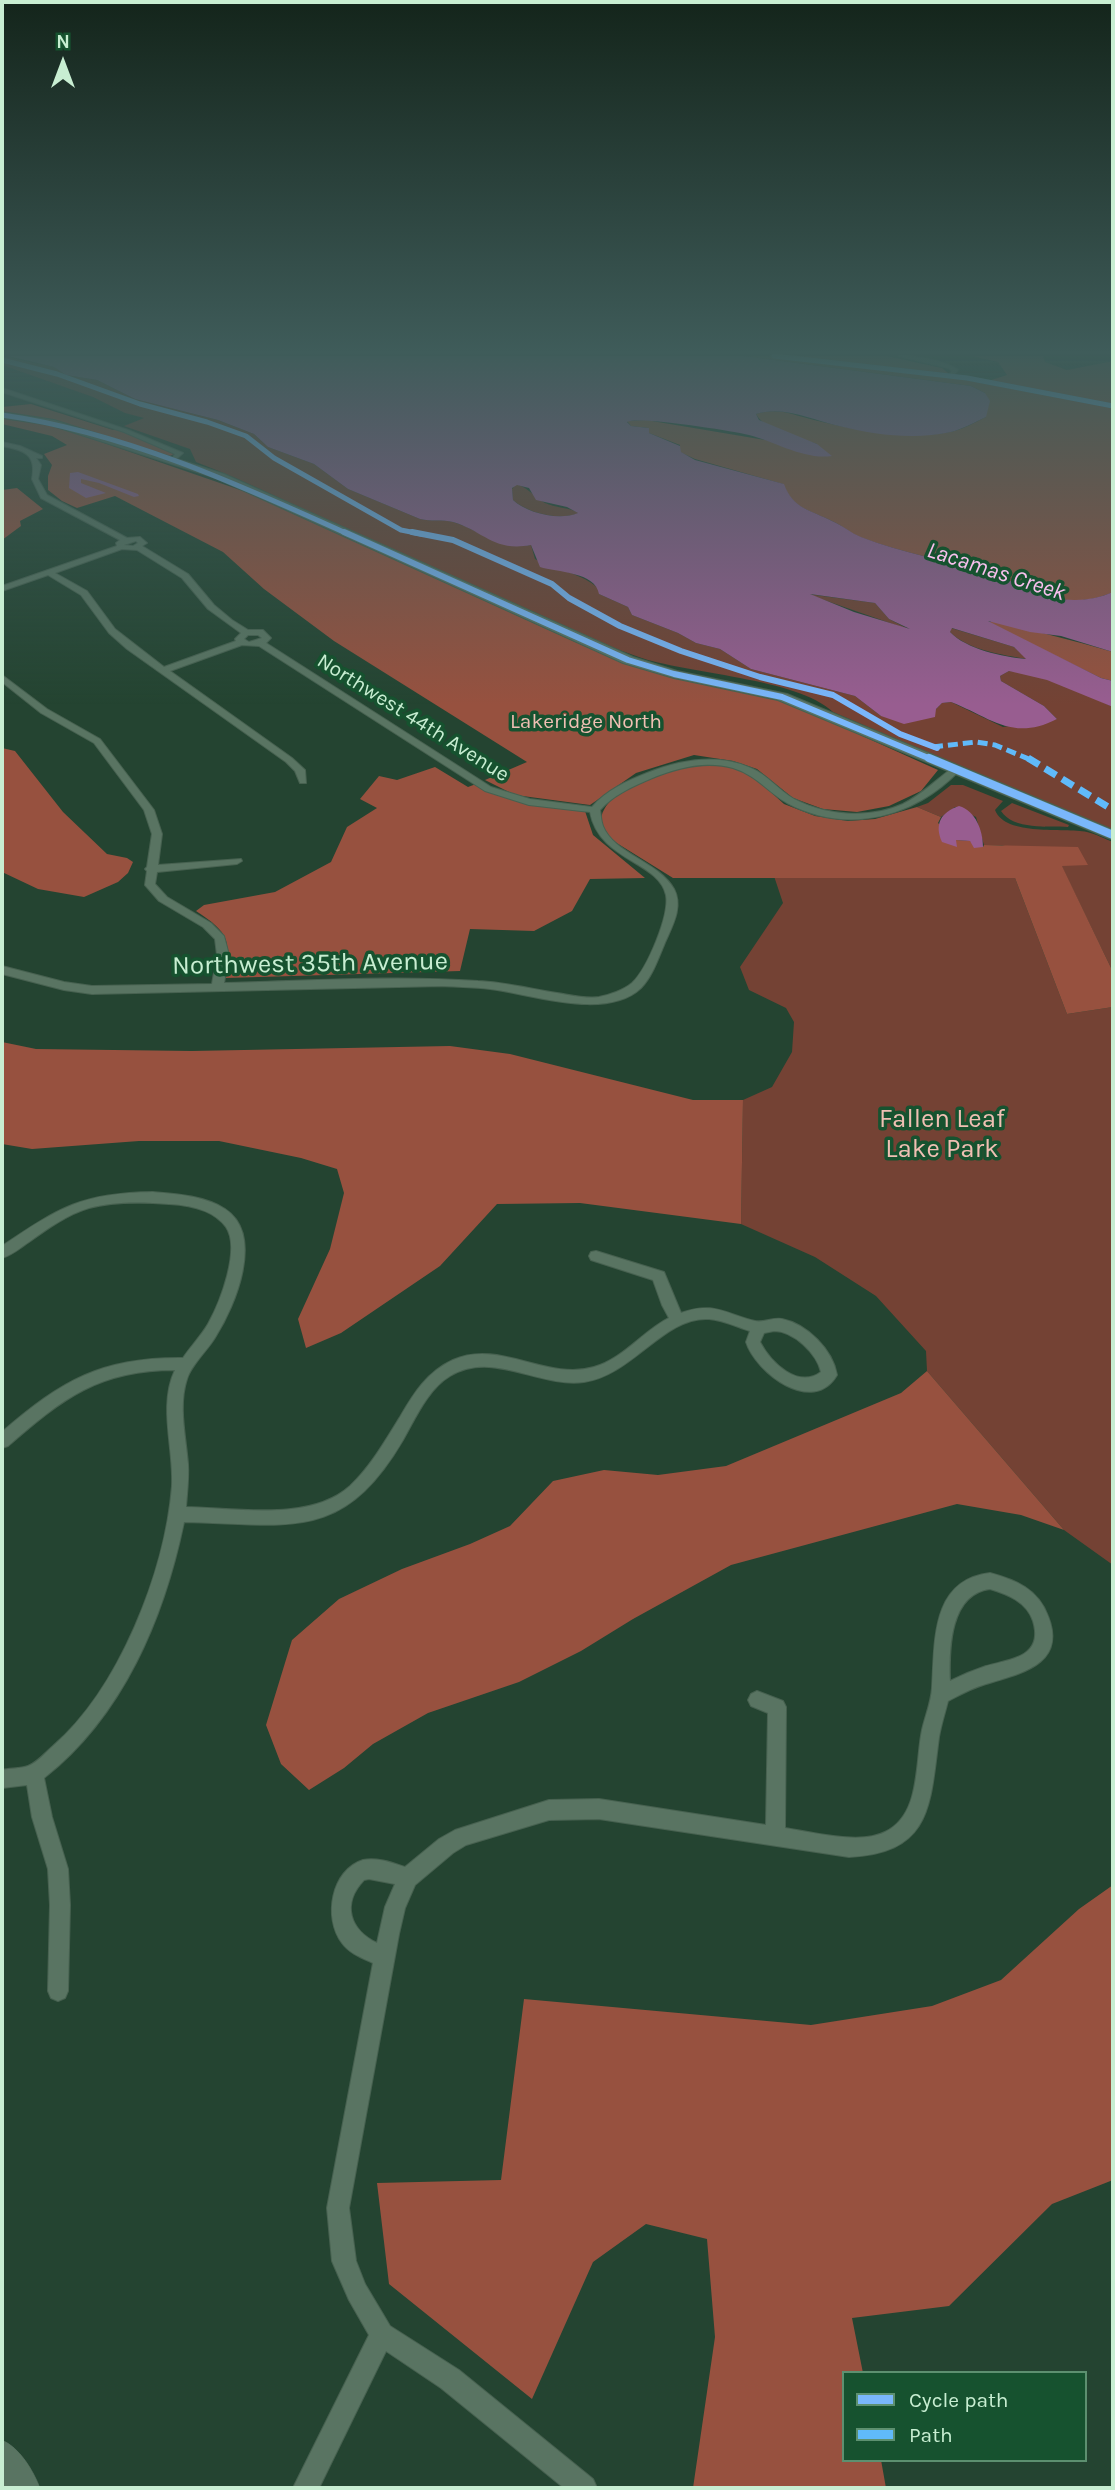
<!DOCTYPE html>
<html>
<head>
<meta charset="utf-8">
<style>
	body { margin:0 }
	#map { position:relative; width:1115px; height:2490px; overflow:hidden; background:#244431; font-family:Karla,sans-serif }
	canvas { display:block }
	.frame { position:absolute; inset:0; border:4px solid #c8eed2; pointer-events:none }
	.legend { position:absolute; left:842px; top:2371px; width:245px; height:91px; box-sizing:border-box; background:#16522f; border:2px solid #5d9070; margin:0; padding:9px 12px; list-style:none; font-size:21px; color:#c8eed2 }
	.legend li { display:flex; align-items:center; gap:14px; height:35px }
	.legend b { width:35px; border:2px solid #5d9070 }
	.north { position:absolute; left:28px; top:28px; width:70px; height:70px; -webkit-text-stroke:5px #16522f; paint-order:stroke; rotate:0deg; font-size:19px; font-weight:700; line-height:28px; text-align:center; color:#c8eed2 }
	.north::after { content:''; display:block; margin:auto; width:24px; height:32px; background:#c8eed2; clip-path:polygon(50% 0,100% 100%,50% 72%,0 100%) }
</style>
</head>
<body>
<div id="map">
<canvas width="1115" height="2490"></canvas>
<div class="frame"></div>
<ul class="legend">
<li><b style="height:9px;background:#7ab7fb"></b>Cycle path</li>
<li><b style="height:9px;background:#60bafa"></b>Path</li>
</ul>
<div class="north">N</div>
</div>
<script>
const ctx = document.querySelector('canvas').getContext('2d');
ctx.lineJoin = 'round';
function fill(path, color) {
  ctx.fillStyle = color;
  ctx.fill(path, 'evenodd');
}
function trace(path, color, width, dash) {
  ctx.strokeStyle = color;
  ctx.lineWidth = width;
  ctx.lineCap = dash ? 'butt' : 'round';
  ctx.setLineDash(dash || []);
  ctx.stroke(path);
}
function label(font, color, halo, rows, align = 'center') {
  ctx.font = font + ' Karla,sans-serif';
  ctx.lineWidth = 7;
  ctx.setLineDash([]);
  ctx.textBaseline = 'middle';
  ctx.strokeStyle = halo;
  ctx.fillStyle = color;
  for (const [text, x, y, turn = 0] of rows) {
    ctx.save();
    ctx.translate(x, y);
    ctx.rotate((+turn || 0) * Math.PI / 180);
    ctx.textAlign = isNaN(turn) ? turn : align;
    if (halo) ctx.strokeText(text, 0, 0);
    ctx.fillText(text, 0, 0);
    ctx.restore();
  }
}
const green = new Path2D(`
	M 2,356 L 55,367 L 66,375 L 97,380 L 135,399 L 218,420 L 254,434 L 268,447 L 314,464 L 348,489 L 420,519 C 431,522 442,519 453,522 C 480,530 501,551 531,545 L 535,559 C 556,570 582,573 599,589 L 599,594 L 628,607 L 632,615 L 678,633 L 696,643 L 720,649 L 751,669 L 855,696 L 881,716 L 936,709 L 942,703 L 951,702 L 1003,727 L 1057,719 L 1044,706 L 1001,681 L 1000,676 L 1009,671 C 1040,672 1085,694 1113,707 L 1113,831 L 833,712 C 796,677 688,675 636,656 C 601,644 568,627 534,612 C 471,585 408,558 345,529 C 295,506 247,481 196,462 L 190,449 L 124,426 L 144,418 L 125,413 L 93,397 L 2,365 Z
	M 516,484 C 529,488 534,497 545,503 C 555,508 568,507 579,513 C 559,521 528,513 513,500 L 512,489 Z
	M 807,594 L 875,603 L 889,619 L 910,630 Z
	M 951,628 L 1014,647 L 1027,659 C 1003,655 968,650 950,632 Z
	M 951,785 L 963,785 L 1003,801 L 995,810 C 1006,837 1064,827 1087,832 C 1096,834 1105,839 1113,842 L 1113,972 L 1061,865 L 1002,845 L 984,845 L 976,817 L 955,807 L 941,817 L 917,807 L 928,803 Z
	M 1012,803 L 1069,825 L 1068,827 C 1049,826 1013,830 1001,811 Z
	M 774,876 L 1015,878 L 1067,1014 L 1113,1007 L 1113,1565 L 1064,1530 L 927,1371 L 926,1351 L 876,1296 L 815,1257 L 741,1224 L 743,1100 L 772,1087 L 792,1052 L 794,1022 L 786,1008 L 749,990 L 740,967 L 783,903 Z`);
const forest = new Path2D(`
	M 744,356 L 766,356 L 965,379 L 1113,408 L 1113,592 C 1095,600 1075,603 1055,598 C 1032,593 1013,580 990,573 C 947,561 903,553 860,537 C 850,533 842,525 832,521 C 810,510 793,509 783,484 L 695,459 L 680,452 L 680,445 L 649,433 L 649,428 L 631,426 L 627,421 L 646,420 L 765,440 L 817,444 C 800,438 765,431 756,414 C 778,407 793,415 814,420 C 854,430 910,440 950,432 C 962,430 975,422 986,417 L 985,393 L 971,386 Z
	M 786,356 L 887,356 L 942,368 L 948,373 L 944,374 Z
	M 972,356 L 1043,356 L 1045,362 L 1067,370 L 1113,361 L 1113,405 L 988,381 L 1007,375 L 998,362 Z
	M 31,404 L 113,430 L 118,428 L 178,452 L 170,456 L 157,454 L 38,418 L 2,414 L 2,407 Z
	M 2,417 L 46,423 L 246,492 L 584,646 L 658,672 L 778,698 L 938,770 L 921,791 L 889,806 L 857,812 L 823,809 L 793,798 L 757,769 L 733,761 L 694,755 L 636,773 L 590,805 L 515,795 L 485,780 L 527,762 L 334,641 L 264,589 L 223,552 L 115,496 L 77,508 L 62,501 L 48,490 L 48,476 L 52,465 L 44,454 L 67,445 L 52,436 L 2,424 Z
	M 17,488 L 43,509 L 20,521 L 21,526 L 2,540 L 2,490 Z
	M 993,620 C 1033,631 1073,640 1113,652 L 1113,681 L 1101,678 L 989,623 Z
	M 2,748 L 15,751 L 63,812 L 107,854 L 127,858 L 133,862 L 128,873 L 118,882 L 84,897 L 38,889 L 2,872 Z
	M 693,764 L 721,765 L 742,770 L 752,775 L 784,804 L 815,816 L 848,821 L 875,819 L 917,807 L 941,817 L 938,823 L 956,840 L 970,841 L 983,847 L 984,845 L 1078,847 L 1088,865 L 1062,866 L 1113,972 L 1113,1007 L 1067,1014 L 1015,878 L 673,878 L 607,837 C 578,797 665,769 693,764 Z
	M 435,767 L 468,787 L 476,784 C 514,803 542,808 585,811 L 593,835 L 645,878 L 590,879 L 572,911 L 534,931 L 470,929 L 460,971 L 226,978 C 230,940 230,933 196,911 L 204,905 L 275,892 L 331,862 L 347,827 L 377,808 L 360,799 L 379,776 L 397,780 Z
	M 2,1042 L 36,1049 L 192,1051 L 450,1046 L 510,1054 L 693,1100 L 743,1100 L 741,1224 L 580,1203 L 497,1204 L 440,1266 L 341,1333 L 306,1348 L 298,1319 L 330,1249 L 344,1193 L 337,1169 L 301,1158 L 219,1141 L 139,1141 L 32,1149 L 2,1144 Z
	M 927,1371 L 1064,1530 L 1021,1515 L 957,1504 L 731,1565 L 633,1619 L 581,1651 L 519,1682 L 428,1713 L 373,1744 L 344,1768 L 309,1790 L 281,1764 L 266,1725 L 292,1640 L 339,1599 L 402,1569 L 470,1544 L 510,1526 L 553,1481 L 604,1470 L 658,1475 L 726,1466 L 901,1393 Z
	M 1113,1885 L 1113,2180 L 1052,2204 L 949,2306 L 852,2318 L 863,2373 L 844,2373 L 844,2460 L 881,2460 L 886,2488 L 693,2488 L 715,2337 L 707,2239 L 646,2224 L 593,2262 L 532,2399 L 389,2284 L 377,2183 L 501,2180 L 524,1999 L 811,2025 L 932,2006 L 1001,1980 L 1079,1909 Z`);
const water = new Path2D(`
	M 8,356 L 744,356 L 971,386 L 985,393 L 990,401 L 986,417 C 975,422 963,429 951,432 C 915,440 875,435 839,426 C 812,420 784,405 756,414 L 759,420 L 817,444 L 832,456 C 804,460 776,442 749,435 C 731,431 640,416 627,422 L 631,426 L 649,428 L 649,433 L 680,446 L 681,452 L 695,460 L 784,484 C 793,509 811,510 832,521 C 842,525 851,533 861,537 C 903,553 947,561 990,573 C 1013,580 1032,593 1055,598 C 1075,602 1095,600 1113,592 L 1113,652 L 1061,636 L 1030,632 L 988,621 L 1101,678 L 1113,681 L 1113,707 L 1047,680 L 1009,671 L 1000,676 L 1001,681 L 1044,706 L 1057,719 C 1012,742 990,717 951,702 L 942,703 L 936,709 L 935,717 L 904,724 L 881,716 L 855,696 L 751,669 L 720,649 L 696,643 L 678,633 L 632,615 L 628,607 L 599,594 C 596,572 556,572 540,567 L 531,545 C 493,552 484,531 453,522 C 442,519 431,522 420,519 L 348,489 L 314,464 L 268,447 L 254,434 L 218,420 L 135,399 L 97,380 L 66,375 L 54,367 ZM 517,485 L 529,488 L 536,500 L 567,507 L 578,513 C 559,521 527,513 513,500 L 512,488 ZM 810,594 L 875,603 L 889,619 L 910,629 L 854,612 ZM 952,628 L 1014,647 L 1026,659 C 1003,657 966,649 950,632 Z
	M 78,472 L 138,494 L 139,496 L 134,497 L 99,483 L 81,479 L 81,483 L 106,493 L 86,498 L 69,488 L 70,473 Z
	M 959,806 C 976,811 983,831 983,847 L 974,848 L 970,841 L 956,840 L 957,847 L 942,842 C 934,824 941,812 959,806 Z`);
const minor = new Path2D(`
	M 899,356 C 916,356 944,360 958,370 L 951,378 L 948,376 L 952,371 L 948,368 Z
	M 2,388 L 128,430 L 183,453 L 174,461 L 170,461 L 175,454 L 124,432 L 2,392 Z
	M 2,442 L 20,446 L 42,456 L 42,458 L 36,458 L 41,465 L 38,479 L 47,495 L 127,538 L 140,537 L 147,543 L 142,546 L 188,574 L 214,605 L 232,620 L 248,630 L 263,630 L 271,638 L 266,643 L 491,787 L 530,799 L 592,807 C 606,790 627,781 647,773 C 680,760 717,753 751,768 C 768,775 778,790 794,799 C 826,816 870,819 903,804 C 921,795 935,781 951,769 L 959,771 C 913,818 847,835 787,803 C 768,792 756,775 733,768 C 705,760 676,768 650,779 C 632,787 613,795 600,810 C 601,815 601,821 603,826 C 614,854 658,861 674,889 C 684,908 671,928 664,945 C 658,959 652,977 641,988 C 606,1021 532,994 490,989 C 474,987 458,987 442,986 L 92,994 L 64,990 L 2,974 L 2,966 L 64,982 L 92,986 L 212,984 L 217,955 L 215,939 L 203,927 L 159,901 L 145,885 L 147,871 L 145,869 L 147,867 L 152,834 L 144,810 L 94,743 L 41,713 L 2,682 L 2,675 L 47,709 L 100,739 L 154,810 L 162,834 L 158,865 L 241,859 L 242,861 L 237,864 L 157,872 L 155,884 L 167,897 L 211,923 L 224,936 L 229,955 L 224,983 C 308,981 394,975 478,981 C 504,982 531,989 557,993 C 570,995 585,999 599,997 C 609,995 624,990 632,983 C 647,969 670,915 666,895 C 659,861 599,861 590,812 L 529,805 L 485,791 L 259,646 L 242,645 L 170,671 L 292,758 L 305,770 L 306,783 L 300,783 L 295,771 L 286,762 L 127,649 L 109,633 L 81,595 L 48,575 L 2,591 L 2,586 L 117,546 L 116,543 L 120,540 L 41,498 L 32,479 C 37,454 24,450 2,446 ZM 136,541 L 138,543 L 133,546 L 124,545 ZM 122,549 L 137,550 L 182,578 L 208,609 L 241,633 L 235,639 L 236,641 L 164,667 L 115,629 L 87,591 L 55,573 ZM 248,635 L 258,635 L 262,638 L 249,642 L 244,639 Z
	M 153,1192 C 177,1194 205,1196 225,1209 C 265,1235 235,1306 216,1336 C 208,1350 191,1365 187,1379 C 178,1406 186,1437 188,1464 C 189,1478 187,1493 186,1507 C 236,1508 310,1522 350,1486 C 371,1466 385,1441 400,1417 C 414,1393 427,1372 453,1360 C 499,1339 547,1381 594,1367 C 623,1359 643,1331 669,1318 L 662,1305 L 653,1280 L 591,1260 L 589,1256 L 591,1252 L 596,1251 L 664,1272 L 681,1313 C 714,1301 725,1314 755,1321 C 764,1323 773,1317 782,1319 C 807,1324 833,1350 837,1375 C 813,1416 756,1373 746,1342 L 750,1331 C 737,1327 723,1320 709,1319 C 664,1316 633,1375 584,1382 C 538,1388 493,1350 450,1376 C 428,1389 415,1419 403,1440 C 342,1544 289,1524 184,1522 C 164,1618 123,1716 44,1778 L 52,1817 L 68,1869 L 70,1905 L 68,1991 L 65,1998 L 58,2001 L 51,1998 L 48,1991 L 50,1905 L 48,1869 L 32,1817 L 27,1785 L 2,1788 L 2,1770 C 10,1768 20,1769 28,1766 C 37,1763 46,1752 53,1746 C 119,1689 165,1572 172,1486 C 174,1448 158,1406 175,1370 C 99,1370 63,1398 8,1446 L 2,1448 L 2,1432 C 62,1380 102,1357 183,1358 C 191,1346 201,1336 208,1324 C 220,1303 241,1249 226,1227 C 214,1210 189,1205 169,1204 C 143,1202 115,1201 89,1208 C 68,1214 47,1229 29,1242 C 20,1248 12,1255 2,1258 L 2,1246 C 60,1207 82,1193 153,1192 ZM 774,1331 C 794,1331 817,1354 821,1372 C 798,1389 771,1363 760,1342 L 764,1333 Z
	M 990,1573 C 1016,1580 1038,1589 1048,1616 C 1068,1666 1017,1674 983,1685 C 970,1689 960,1695 948,1701 C 945,1713 941,1725 939,1737 C 930,1805 932,1853 849,1857 L 599,1819 L 549,1820 L 466,1845 L 453,1853 L 415,1885 L 405,1908 L 399,1934 L 349,2208 L 356,2261 L 365,2284 L 390,2326 L 459,2370 L 593,2479 L 597,2488 L 564,2488 L 441,2388 L 386,2351 L 319,2488 L 293,2488 L 369,2335 L 349,2300 L 332,2261 L 327,2208 L 373,1963 C 362,1958 349,1953 342,1943 C 323,1918 331,1870 363,1860 C 377,1857 393,1863 405,1867 L 439,1839 L 455,1830 L 549,1800 L 599,1799 L 766,1825 L 768,1713 L 751,1706 L 748,1700 L 751,1694 L 757,1691 L 783,1701 L 786,1707 L 785,1828 C 812,1832 860,1845 885,1832 C 921,1815 915,1763 922,1730 C 925,1716 931,1703 932,1688 C 935,1643 930,1580 990,1573 ZM 990,1589 C 1007,1594 1027,1602 1033,1621 C 1044,1657 1011,1659 986,1666 C 974,1670 962,1675 950,1681 C 949,1648 950,1594 990,1589 ZM 369,1879 L 395,1884 L 385,1907 L 377,1943 C 350,1930 341,1904 364,1880 Z`);
const tertiary = new Path2D(`
	M 770,356 L 794,356 L 967,376 L 1113,404 L 1113,408 L 967,380 Z
	M 2,2440 C 20,2448 33,2470 40,2488 L 5,2488 L 2,2483 Z`);
const secondary = new Path2D(`
	M 2,412 L 54,420 L 224,474 L 633,657 L 677,671 L 787,694 L 1113,830 L 1113,840 L 778,700 L 674,678 L 623,663 L 216,478 L 50,425 L 2,418 Z`);
const quietFar1 = new Path2D(`
	M 933,747 L 976,742 L 995,745 L 1031,760`);
const quiet = new Path2D(`
	M 1028,758 L 1113,810`);
const cyclewayFar2 = new Path2D(`
	M 774,356 L 967,378 L 1113,406
	M 2,360 L 57,374 L 140,404 L 207,422 L 246,436 L 274,458 L 401,530 L 421,534
	M 2,415 C 123,432 238,484 348,534`);
const cyclewayFar1 = new Path2D(`
	M 344,532 L 628,660 L 674,674 L 782,697 L 933,760
	M 412,532 L 453,540 L 552,584 L 569,598 L 620,626 L 681,651 L 760,677 L 833,695 L 900,734 L 937,748`);
const cycleway = new Path2D(`
	M 929,758 L 1113,835`);
const farStreetnames = [
	["Northwest 44th Avenue",413,718,32]
];
const farParknames = [
	["Lakeridge North",586,722]
];
const farWaternames = [
	["Lacamas Creek",996,572,18]
];
const streetNames = [
	["Northwest 35th Avenue",310,964,-1]
];
const parkNames = [
	["Fallen Leaf",942,1120],
	["Lake Park",942,1150]
];
fill(green, '#744234');
fill(forest, '#97513f');
fill(water, '#985d90');
trace(minor, '#476150', 2);
trace(tertiary, '#476150', 1);
trace(secondary, '#476150', 2);
fill(minor, '#597462');
fill(tertiary, '#597462');
fill(secondary, '#597366');
trace(quietFar1, '#60bafa', 5, [10, 5]);
trace(quiet, '#60bafa', 7, [13, 7]);
trace(cyclewayFar2, '#7ab7fb', 5);
trace(cyclewayFar1, '#7ab7fb', 6);
trace(cycleway, '#7ab7fb', 8);
const sky = ctx.createLinearGradient(0, 0, 0, 705);
sky.addColorStop(0, '#14251b');
sky.addColorStop(0.5, '#3f5c5a');
sky.addColorStop(1, '#3f5c5a00');
ctx.fillStyle = sky;
ctx.fillRect(0, 0, 1115, 705);
label('21px', '#c8eed2', '#16522f', farStreetnames);
label('21px', '#efbfb3', '#16522f', farParknames);
label('italic 23px', '#f9c0ee', '#16522f', farWaternames);
label('26px', '#c8eed2', '#16522f', streetNames);
label('26px', '#efbfb3', '#16522f', parkNames);
</script>
</body>
</html>
